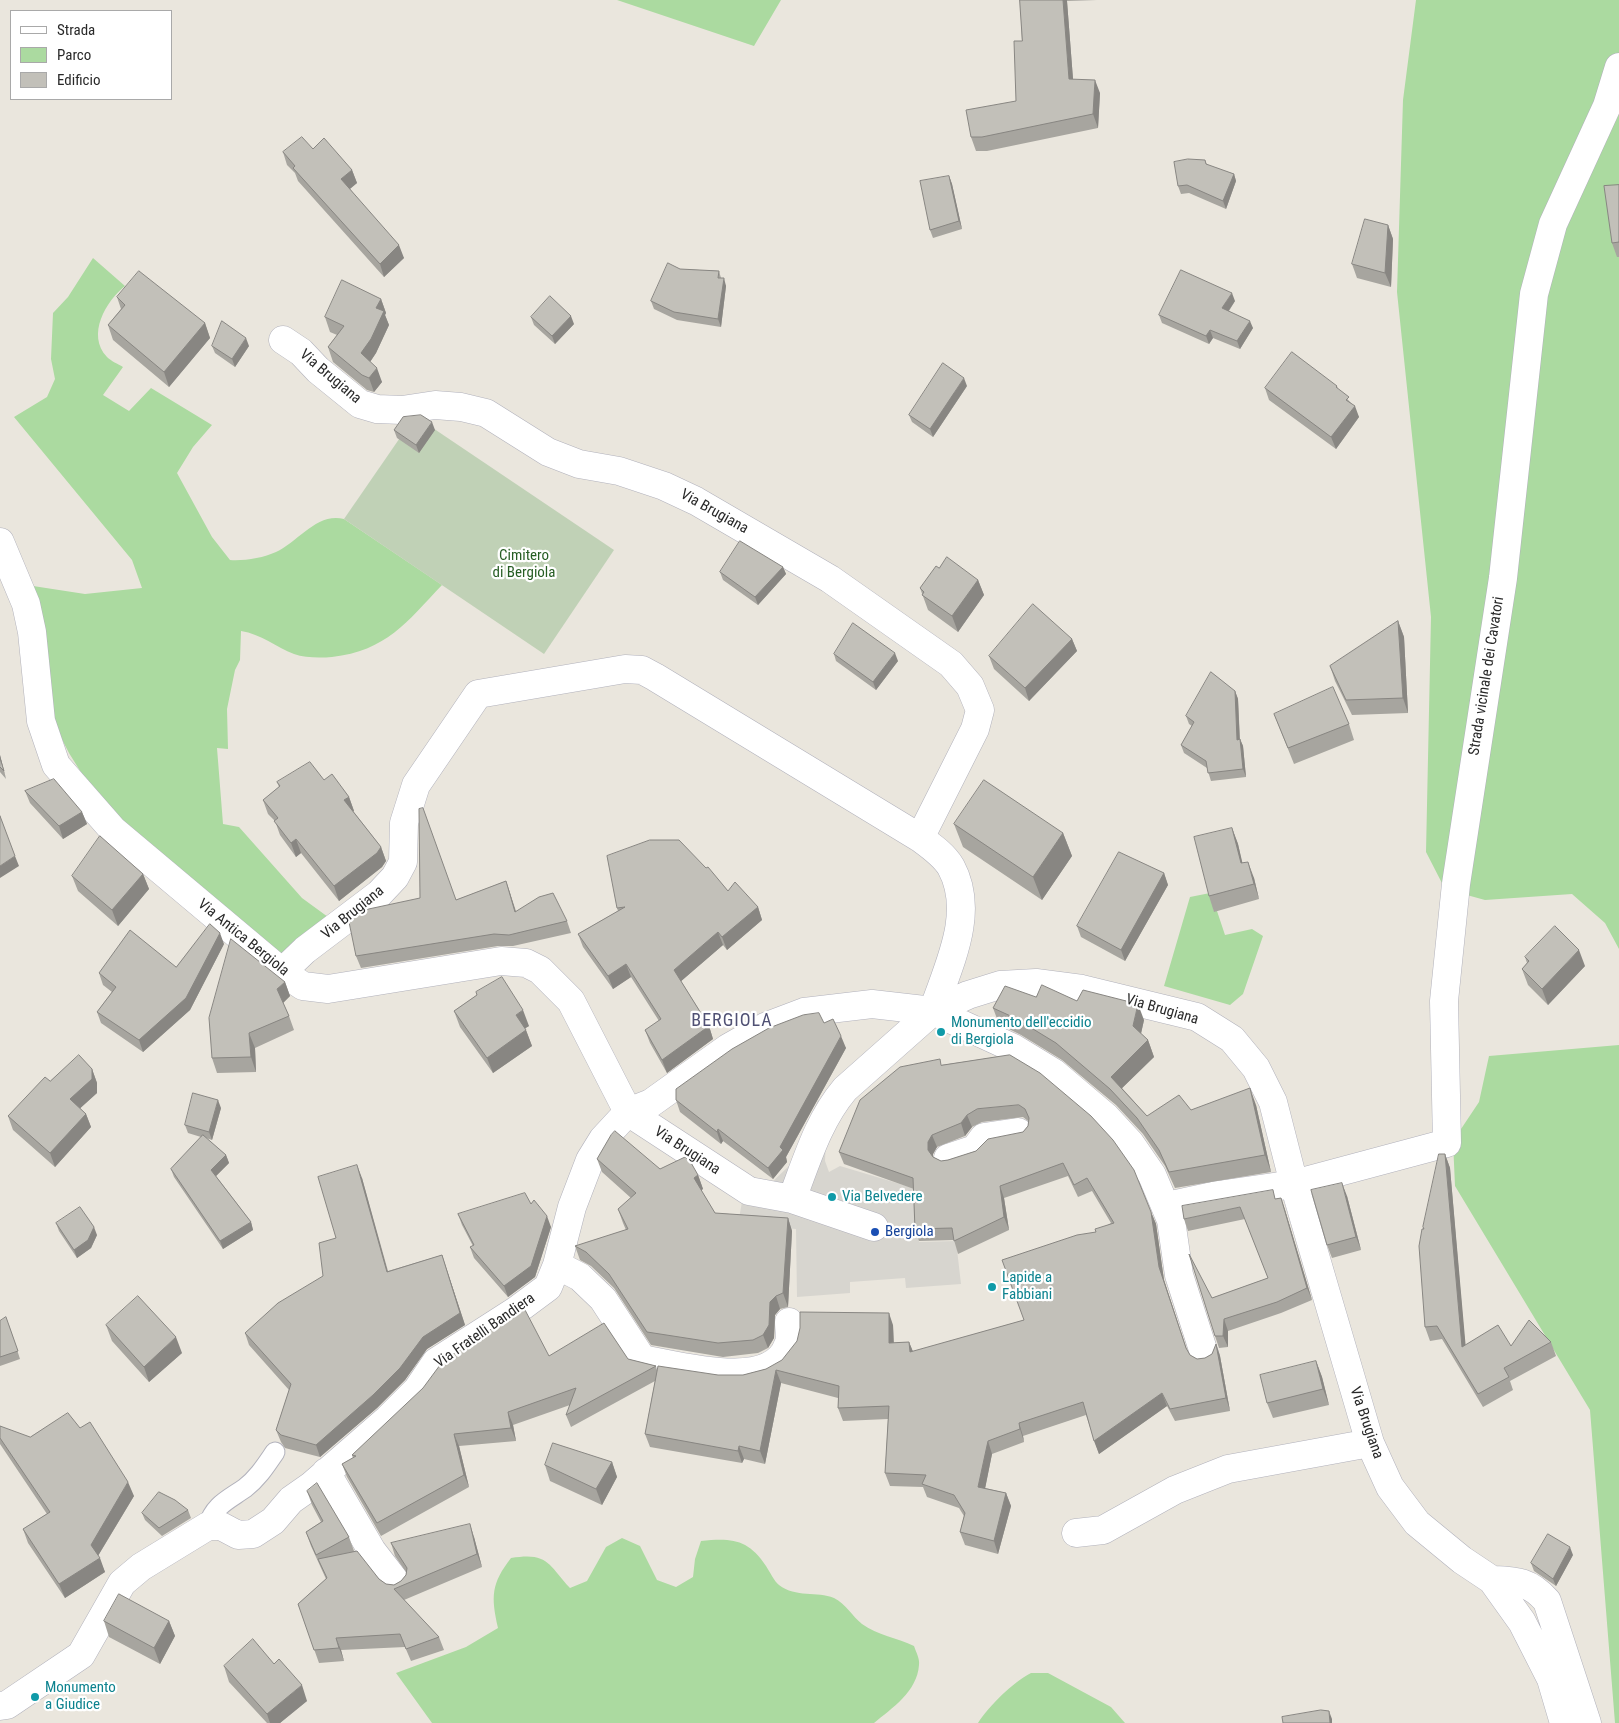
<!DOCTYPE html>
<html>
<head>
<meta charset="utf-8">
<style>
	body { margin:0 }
	#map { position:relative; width:1619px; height:1723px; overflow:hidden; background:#eae6dd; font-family:"Roboto Condensed",sans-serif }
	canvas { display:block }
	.legend { position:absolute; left:10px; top:10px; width:162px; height:90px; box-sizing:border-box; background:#fff; border:1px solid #a9a9a9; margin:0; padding:6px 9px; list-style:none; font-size:15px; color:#292929 }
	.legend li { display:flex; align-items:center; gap:10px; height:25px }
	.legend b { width:25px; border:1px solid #a9a9a9 }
</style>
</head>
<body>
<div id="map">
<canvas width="1619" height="1723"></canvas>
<ul class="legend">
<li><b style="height:6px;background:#fff"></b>Strada</li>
<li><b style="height:14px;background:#abdaa0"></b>Parco</li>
<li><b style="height:14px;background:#c2c0b9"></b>Edificio</li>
</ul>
</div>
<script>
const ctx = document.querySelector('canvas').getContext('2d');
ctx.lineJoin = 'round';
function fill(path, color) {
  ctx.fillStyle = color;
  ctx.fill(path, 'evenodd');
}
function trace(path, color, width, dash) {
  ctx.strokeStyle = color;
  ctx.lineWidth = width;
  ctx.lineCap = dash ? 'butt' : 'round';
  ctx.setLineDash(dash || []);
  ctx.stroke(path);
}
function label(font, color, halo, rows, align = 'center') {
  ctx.font = font + ' "Roboto Condensed",sans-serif';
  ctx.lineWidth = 4.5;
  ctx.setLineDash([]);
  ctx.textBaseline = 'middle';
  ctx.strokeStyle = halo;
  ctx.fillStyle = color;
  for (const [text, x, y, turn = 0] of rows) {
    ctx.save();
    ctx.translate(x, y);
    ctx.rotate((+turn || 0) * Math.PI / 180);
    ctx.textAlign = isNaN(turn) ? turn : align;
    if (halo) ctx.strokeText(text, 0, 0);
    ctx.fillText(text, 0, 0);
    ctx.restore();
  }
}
const green = new Path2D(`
	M 617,0 L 781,0 L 754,46 Z
	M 1416,0 L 1619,0 L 1619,949 L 1605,923 L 1572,894 L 1485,900 L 1445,889 L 1426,852 L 1431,617 L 1397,292 L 1403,100 Z
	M 93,258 L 125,286 C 106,301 86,335 107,357 C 111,361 118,364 123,367 L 103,395 L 129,411 L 151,388 L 212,425 L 193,447 L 177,473 L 212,537 L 230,560 C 244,561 263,558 276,552 C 298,542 317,512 344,519 L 442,585 C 407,622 386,651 332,657 C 320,658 305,658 294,654 C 276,647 261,634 241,631 L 240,660 L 235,670 L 227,709 L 228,749 L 217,748 L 223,824 L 239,827 L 302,898 L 328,917 L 279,958 L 105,811 L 69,753 L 52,720 L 40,667 L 33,586 L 85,594 L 142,588 L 132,560 L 14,417 L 47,397 L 55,379 L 51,359 L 53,313 L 68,297 Z
	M 1210,893 L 1214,911 L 1217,911 L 1225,935 L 1252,929 L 1263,936 L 1243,994 L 1230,1005 L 1164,986 L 1190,897 Z
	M 1619,1045 L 1619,1723 L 1615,1723 L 1590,1410 L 1455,1186 L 1453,1141 L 1479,1102 L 1489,1056 Z
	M 622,1538 L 640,1546 L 657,1580 L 676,1587 L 693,1577 L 695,1559 L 701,1541 C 732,1538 748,1539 766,1566 C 770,1572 774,1581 779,1585 C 796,1598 817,1591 834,1598 C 846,1604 852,1616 862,1624 C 877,1635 898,1638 914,1646 C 916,1652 920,1659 919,1665 C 917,1692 892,1708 874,1723 L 432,1723 L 396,1673 L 466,1647 L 498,1628 C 491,1596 491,1584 511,1558 C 548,1552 548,1564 570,1588 L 587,1581 L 606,1547 Z
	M 1031,1673 L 1048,1673 L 1111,1707 L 1125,1723 L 978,1723 C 990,1705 1012,1683 1031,1673 Z`);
const cemetery = new Path2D(`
	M 415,416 L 614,550 L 544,654 L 344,519 Z`);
const plaza = new Path2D(`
	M 818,1100 L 832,1104 L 826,1137 L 825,1161 L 829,1172 L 840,1166 L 917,1189 L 919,1242 L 956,1241 L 961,1284 L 906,1288 L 905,1278 L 850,1282 L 850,1293 L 797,1297 L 796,1229 L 738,1224 L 742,1202 L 762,1186 L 766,1180 L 770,1184 L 790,1165 Z`);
const lane = new Path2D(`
	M 208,1526 C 214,1505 228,1500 245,1488 C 258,1478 266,1465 275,1452`);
const street = new Path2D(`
	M 283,340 L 301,352 L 318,370 L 360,404 L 377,409 L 402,410 L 435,405 L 461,407 L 486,413 L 548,452 L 579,464 L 619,471 L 664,486 L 696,501 L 830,579 L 951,664 L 970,686 L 980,710 L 975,729 L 920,838
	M 0,542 L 26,604 L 32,632 L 41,721 L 56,765 L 113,830 L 282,972 L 303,986 L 328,989 L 501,961 L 526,963 L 540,970 L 571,1001 L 628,1112 L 749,1191 L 792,1199 L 874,1227
	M 282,972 L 305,950 L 379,894 L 395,877 L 403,862 L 404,823 L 416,785 L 478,694 L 625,669 L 642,670 L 655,677 L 920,838 C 931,846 944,855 951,867 C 976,913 948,966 933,1011
	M 948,1158 L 975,1149 L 984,1137 L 1018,1132
	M 792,1199 C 807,1160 818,1121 845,1089 L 933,1011 L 968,995 L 1000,985 L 1036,983 L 1082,989 L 1197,1017 L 1232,1039 L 1256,1068 L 1273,1102 L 1294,1184 L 1370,1443 L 1390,1487 L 1417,1523 L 1462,1560 L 1492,1580 L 1522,1622 L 1551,1679 L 1564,1723
	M 1167,1206 L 1218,1195 L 1294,1184 L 1447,1143 L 1444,1001 L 1456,884 L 1503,578 L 1534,294 L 1553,224 L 1607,106 L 1619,67
	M 557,1265 L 580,1277 L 603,1299 L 642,1359 C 678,1365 772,1393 788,1345 C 791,1339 789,1329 789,1322
	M 326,1472 L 372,1551 L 396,1582
	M 1076,1533 L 1103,1530 L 1175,1490 L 1228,1469 L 1370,1443
	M 1492,1580 C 1517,1581 1529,1581 1547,1601 L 1587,1723
	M 0,1706 L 7,1705 L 81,1655 L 122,1583 L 141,1567 L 208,1526 L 221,1526 L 238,1535 L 253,1534 L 273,1521 L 291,1500 L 311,1486 L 388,1419 L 417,1390 L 436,1362 L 517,1310 L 548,1287 L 557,1265 L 572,1207 L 590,1160 L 603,1139 L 628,1112 L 651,1103 L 728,1048 L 767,1026 L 804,1012 L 872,1004 L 933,1011 L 1013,1048 L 1054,1073 L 1106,1117 L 1130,1143 L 1152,1175 L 1171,1220 L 1179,1275 L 1205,1356`);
const wall = new Path2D(`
	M 1020,0 L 1097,0 L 1067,1 L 1073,79 L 1100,93 L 1098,128 L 987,151 L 976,151 L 971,137 L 1016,101 L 1022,41 Z
	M 313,149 L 352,170 L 357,183 L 350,189 L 404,258 L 384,277 L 298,181 L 295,173 L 287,165 L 283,152 Z
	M 1205,160 L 1207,165 L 1234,174 L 1236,181 L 1226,209 L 1189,193 L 1181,194 L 1178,186 Z
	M 949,176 L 952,184 L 962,229 L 933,238 L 930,230 Z
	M 1619,185 L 1619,257 L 1617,257 L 1612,243 Z
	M 1388,225 L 1393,239 L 1391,287 L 1357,278 L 1352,264 Z
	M 680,269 L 719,271 L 721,278 L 726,286 L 721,327 L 677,320 L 654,309 L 651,301 Z
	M 117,297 L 205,323 L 210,338 L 169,387 L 113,340 L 108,325 L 121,309 Z
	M 381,299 L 386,313 L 385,315 L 389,325 L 376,353 L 370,362 L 382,382 L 374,392 L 367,390 L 333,362 L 328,347 L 337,335 L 330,332 L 325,317 Z
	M 1235,301 L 1229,311 L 1253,328 L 1240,349 L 1213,338 L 1209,344 L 1162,323 L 1159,315 Z
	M 531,317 L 574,324 L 555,344 L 534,325 Z
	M 212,346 L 249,346 L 235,367 L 215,353 Z
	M 967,386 L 933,437 L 912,422 L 909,415 Z
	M 1337,386 L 1338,389 L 1351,403 L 1359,417 L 1336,449 L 1269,400 L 1265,388 Z
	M 394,430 L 435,430 L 419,453 L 397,438 Z
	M 783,567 L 786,574 L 758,605 L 723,580 L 720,572 Z
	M 939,568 L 978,580 L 984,595 L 958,632 L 928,610 L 920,588 Z
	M 1398,621 L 1404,637 L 1408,713 L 1352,715 L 1335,681 L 1330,666 Z
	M 1072,639 L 1077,651 L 1029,701 L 994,669 L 989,656 Z
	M 834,654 L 898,661 L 876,690 L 836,661 Z
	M 1235,691 L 1238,699 L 1240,739 L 1243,746 L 1246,777 L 1211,781 L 1207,768 L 1184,753 L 1181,745 L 1192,726 L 1189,724 L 1186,716 Z
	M 1274,714 L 1349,724 L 1354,740 L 1294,764 Z
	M 0,755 L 6,779 L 0,772 Z
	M 324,780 L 349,797 L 354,811 L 353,811 L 381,847 L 386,861 L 382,867 L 339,901 L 301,853 L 296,857 L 280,835 L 275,821 L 268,814 L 263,800 L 279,787 L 277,782 Z
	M 25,791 L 82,812 L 87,824 L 63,839 L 30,803 Z
	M 954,824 L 1063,833 L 1072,856 L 1042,900 L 963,847 Z
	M 1232,828 L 1238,844 L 1242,863 L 1254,878 L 1259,899 L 1214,912 L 1209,896 Z
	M 706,868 L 728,891 L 758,907 L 762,920 L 727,950 L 723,945 L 681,981 L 709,1026 L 713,1039 L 667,1073 L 650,1043 L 645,1030 L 659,1021 L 631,977 L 613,989 L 583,947 L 578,934 L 618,911 L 617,908 Z
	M 1164,873 L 1168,885 L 1125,961 L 1081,937 L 1077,926 Z
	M 143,874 L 149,889 L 118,926 L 78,891 L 72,876 Z
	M 506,881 L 516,911 L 567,921 L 571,933 L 513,946 L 498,946 L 361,968 L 356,956 L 456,900 Z
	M 224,944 L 190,1010 L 143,1052 L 101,1023 L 97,1012 L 112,992 L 103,985 L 99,973 L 176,967 Z
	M 1525,957 L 1585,966 L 1548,1005 L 1528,985 L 1522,969 L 1527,963 Z
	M 285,982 L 290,996 L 283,1003 L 289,1016 L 294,1030 L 255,1048 L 256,1072 L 217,1073 L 212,1058 Z
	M 476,992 L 529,1026 L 525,1028 L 532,1046 L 493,1073 L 460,1027 L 454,1011 L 477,995 Z
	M 1036,997 L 1077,1001 L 1144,1020 L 1141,1034 L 1148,1040 L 1154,1057 L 1122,1088 L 1147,1116 L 1191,1110 L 1256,1105 L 1271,1172 L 1175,1188 L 1165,1166 L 1143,1134 L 1116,1105 L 1062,1060 L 1021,1035 L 999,1024 L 993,1008 Z
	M 824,1023 L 846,1048 L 786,1157 L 787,1162 L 773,1179 L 723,1141 L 721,1144 L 680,1112 L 676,1100 Z
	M 1010,1055 L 1151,1212 L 1156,1224 L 1164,1280 L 1187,1350 L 1190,1355 L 1197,1359 L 1205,1358 L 1212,1354 L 1216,1344 L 1220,1356 L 1230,1411 L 1175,1421 L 1167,1406 L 1099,1454 L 1086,1415 L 1023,1436 L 1024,1442 L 992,1454 L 985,1488 L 1006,1493 L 1011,1506 L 998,1554 L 965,1545 L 960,1532 L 964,1516 L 959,1508 L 927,1497 L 923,1487 L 890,1486 L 885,1473 L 888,1419 L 843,1421 L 838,1408 L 838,1398 L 781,1383 L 765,1464 L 744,1459 L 742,1463 L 650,1447 L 645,1434 L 655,1381 L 571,1427 L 566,1415 L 570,1405 L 513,1425 L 516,1441 L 459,1446 L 469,1487 L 381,1536 L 347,1477 L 342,1464 L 353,1458 L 352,1455 L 549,1356 L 628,1359 L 656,1366 L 657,1370 L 718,1375 L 743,1375 L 766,1369 L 893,1325 L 894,1343 L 909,1342 L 913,1352 L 1024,1320 L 1096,1232 L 1111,1223 L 1092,1191 L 1078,1197 L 1068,1176 L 1004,1198 L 1009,1230 L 958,1254 L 954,1240 L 919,1241 L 915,1229 L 914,1189 L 844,1164 L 839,1152 L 942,1065 ZM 1023,1117 L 1028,1121 L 1028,1126 L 1023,1132 L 976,1151 L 948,1160 L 941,1161 L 933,1157 L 933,1154 L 937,1147 L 965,1136 L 972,1127 L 982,1122 Z
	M 92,1069 L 97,1083 L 97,1093 L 80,1108 L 86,1114 L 91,1127 L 55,1167 L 13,1130 L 8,1116 L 50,1081 Z
	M 221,1108 L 212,1140 L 206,1138 L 226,1155 L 229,1163 L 216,1176 L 251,1222 L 253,1230 L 223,1249 L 174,1177 L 171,1169 L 201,1137 L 188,1133 L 185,1125 Z
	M 1445,1154 L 1450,1168 L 1465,1345 L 1511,1346 L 1551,1342 L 1556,1356 L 1510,1381 L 1513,1390 L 1483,1407 L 1442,1339 L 1430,1341 L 1425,1327 L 1423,1229 L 1423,1227 Z
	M 597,1159 L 698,1175 L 703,1189 L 701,1190 L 715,1213 L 788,1218 L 792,1231 L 788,1307 L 780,1309 L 775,1315 L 774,1338 L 768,1348 L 758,1353 L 723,1357 L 651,1345 L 614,1288 L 591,1266 L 580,1260 L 575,1246 L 626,1230 L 623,1223 L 618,1209 L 631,1198 L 602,1172 Z
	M 362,1178 L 388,1271 L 442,1255 L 465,1325 L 427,1349 L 405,1380 L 377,1408 L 320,1457 L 285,1448 L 281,1442 L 276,1430 L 289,1390 L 249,1345 L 245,1333 L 323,1276 L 336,1238 Z
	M 1347,1196 L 1361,1250 L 1332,1258 L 1327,1245 Z
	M 1281,1198 L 1285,1210 L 1312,1300 L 1281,1313 L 1228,1331 L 1228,1347 L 1219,1348 L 1215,1336 L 1212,1298 L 1268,1278 L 1245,1219 L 1188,1231 L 1184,1219 Z
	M 531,1204 L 551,1227 L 535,1277 L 508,1297 L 474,1258 L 470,1247 L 473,1246 L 462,1225 L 458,1214 Z
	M 56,1223 L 97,1235 L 91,1248 L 77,1258 L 59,1231 Z
	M 0,1321 L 9,1325 L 20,1359 L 0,1366 Z
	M 106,1325 L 182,1353 L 149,1382 L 112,1341 Z
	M 1316,1361 L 1322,1377 L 1329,1405 L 1273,1418 L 1267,1403 Z
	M 0,1426 L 134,1496 L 98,1556 L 105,1572 L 65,1598 L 28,1543 L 23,1529 L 47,1514 L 0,1444 Z
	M 612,1462 L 617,1477 L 602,1505 L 550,1481 L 545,1465 Z
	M 307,1491 L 349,1537 L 354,1551 L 379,1579 L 386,1584 L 394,1585 L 401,1581 L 406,1575 L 406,1572 L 395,1556 L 391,1543 L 474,1537 L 482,1567 L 404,1600 L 439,1637 L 444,1650 L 411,1661 L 405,1647 L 341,1650 L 344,1661 L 319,1663 L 298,1604 L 326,1579 L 311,1546 L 306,1532 L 321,1522 L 312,1505 Z
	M 188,1510 L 191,1518 L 162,1536 L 145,1520 L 142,1513 Z
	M 1573,1555 L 1556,1586 L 1534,1571 L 1531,1563 Z
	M 104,1621 L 169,1621 L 175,1636 L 160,1664 L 109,1637 Z
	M 224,1666 L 307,1701 L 280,1723 L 267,1723 L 229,1682 Z`);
const shadedWall = new Path2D(`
	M 1063,0 L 1067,0 L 1067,1 L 1074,92 L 1069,79 Z
	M 1095,80 L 1100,93 L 1098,128 L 1093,114 Z
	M 352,170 L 357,183 L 346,192 L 341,179 Z
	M 1234,174 L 1236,181 L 1226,209 L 1223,201 Z
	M 949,176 L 952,184 L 962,229 L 959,221 Z
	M 1388,225 L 1393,239 L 1391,287 L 1385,273 Z
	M 399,245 L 404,258 L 384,277 L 380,264 Z
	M 724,278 L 726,286 L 721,327 L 718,319 Z
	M 1232,293 L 1235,301 L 1225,316 L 1222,308 Z
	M 381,299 L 386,313 L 385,315 L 389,325 L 376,353 L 366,368 L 361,353 L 376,308 Z
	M 571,316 L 574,324 L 555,344 L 552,336 Z
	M 1250,321 L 1253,328 L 1240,349 L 1237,341 Z
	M 205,323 L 210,338 L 169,387 L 164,372 Z
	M 1210,330 L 1213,338 L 1209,344 L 1206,336 Z
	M 246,338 L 249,346 L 235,367 L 232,359 Z
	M 377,368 L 382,382 L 374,392 L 369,378 Z
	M 964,378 L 967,386 L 933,437 L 930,429 Z
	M 1355,406 L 1359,417 L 1336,449 L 1331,437 Z
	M 432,422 L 435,430 L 419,453 L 416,445 Z
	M 783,567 L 786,574 L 758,605 L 755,597 Z
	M 978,580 L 984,595 L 958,632 L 952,616 Z
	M 1398,621 L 1404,637 L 1408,713 L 1403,698 Z
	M 1072,639 L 1077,651 L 1029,701 L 1025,688 Z
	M 895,653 L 898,661 L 876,690 L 873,682 Z
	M 1235,691 L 1238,699 L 1240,748 L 1237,740 Z
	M 1240,739 L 1243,746 L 1246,777 L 1243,769 Z
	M 0,755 L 6,779 L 0,758 Z
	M 349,797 L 354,811 L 349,814 L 344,800 Z
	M 82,812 L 87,824 L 63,839 L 59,826 Z
	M 1232,828 L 1238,844 L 1246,878 L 1241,863 Z
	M 1063,833 L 1072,856 L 1042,900 L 1033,877 Z
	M 296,839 L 301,853 L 296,857 L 291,843 Z
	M 381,847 L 386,861 L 382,867 L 339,901 L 334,886 Z
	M 15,856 L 19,866 L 0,878 L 0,866 Z
	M 1248,862 L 1254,878 L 1259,899 L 1254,884 Z
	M 1164,873 L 1168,885 L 1125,961 L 1121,950 Z
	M 143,874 L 149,889 L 118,926 L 112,910 Z
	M 506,881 L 510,893 L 519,923 L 515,912 Z
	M 758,907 L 762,920 L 727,950 L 722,937 Z
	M 718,932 L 723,945 L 679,983 L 674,970 Z
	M 220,933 L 224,944 L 190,1010 L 143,1052 L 139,1040 Z
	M 1579,950 L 1585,966 L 1548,1005 L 1542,989 Z
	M 626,964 L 631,977 L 613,989 L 608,976 Z
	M 285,982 L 290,996 L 282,1004 L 277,989 Z
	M 1138,1004 L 1144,1020 L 1139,1042 L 1133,1026 Z
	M 523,1010 L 529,1026 L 521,1031 L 516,1015 Z
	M 709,1026 L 713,1039 L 667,1073 L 662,1060 Z
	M 526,1030 L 532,1046 L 493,1073 L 487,1058 Z
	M 249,1033 L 255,1048 L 256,1072 L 251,1057 Z
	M 841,1036 L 846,1048 L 786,1157 L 787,1162 L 773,1179 L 768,1168 Z
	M 1148,1040 L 1154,1057 L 1117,1093 L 1111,1077 Z
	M 92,1069 L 97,1083 L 97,1093 L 75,1113 L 70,1099 Z
	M 1250,1088 L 1256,1105 L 1271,1172 L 1265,1155 Z
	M 218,1100 L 221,1108 L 212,1140 L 209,1132 Z
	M 86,1114 L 91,1127 L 55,1167 L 50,1153 Z
	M 967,1115 L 972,1127 L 965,1136 L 961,1123 Z
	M 718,1129 L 723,1141 L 721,1144 L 717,1132 Z
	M 932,1135 L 937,1147 L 933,1154 L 933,1162 L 928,1150 L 928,1142 Z
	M 1445,1154 L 1450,1168 L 1467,1361 L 1462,1347 Z
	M 226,1155 L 229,1163 L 214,1178 L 211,1170 Z
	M 357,1165 L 362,1178 L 391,1284 L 387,1272 Z
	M 698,1175 L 703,1189 L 699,1192 L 694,1178 Z
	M 1342,1183 L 1347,1196 L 1361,1250 L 1356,1237 Z
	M 1000,1186 L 1004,1198 L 1009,1230 L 1004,1217 Z
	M 1281,1198 L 1285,1210 L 1312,1300 L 1307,1288 Z
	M 1151,1212 L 1156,1224 L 1164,1280 L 1190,1361 L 1159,1267 Z
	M 547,1216 L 551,1227 L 535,1277 L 508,1297 L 504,1286 Z
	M 788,1218 L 792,1231 L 788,1307 L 783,1293 Z
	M 251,1222 L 253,1230 L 223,1249 L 220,1241 Z
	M 94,1227 L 97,1235 L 91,1248 L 77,1258 L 74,1250 Z
	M 442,1255 L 465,1325 L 427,1349 L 405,1380 L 377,1408 L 320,1457 L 316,1445 Z
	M 776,1296 L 780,1309 L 775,1315 L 774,1338 L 768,1348 L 763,1335 L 770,1302 Z
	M 889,1313 L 893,1325 L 894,1356 L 889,1343 Z
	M 1224,1319 L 1228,1331 L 1228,1347 L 1223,1336 Z
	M 176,1337 L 182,1353 L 149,1382 L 144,1367 Z
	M 909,1342 L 914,1354 L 910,1352 Z
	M 1216,1344 L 1220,1356 L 1230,1411 L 1226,1398 Z
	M 1316,1361 L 1322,1377 L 1329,1405 L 1323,1389 Z
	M 776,1370 L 781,1383 L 765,1464 L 760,1451 Z
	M 1162,1393 L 1167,1406 L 1099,1454 L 1094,1441 Z
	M 508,1412 L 513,1425 L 516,1441 L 511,1428 Z
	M 1019,1423 L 1023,1436 L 1024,1442 L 1020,1429 Z
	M 454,1434 L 459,1446 L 469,1487 L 464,1475 Z
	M 988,1441 L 992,1454 L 983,1499 L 978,1487 Z
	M 739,1446 L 744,1459 L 742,1463 L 738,1451 Z
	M 612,1462 L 617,1477 L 602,1505 L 596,1489 Z
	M 128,1482 L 134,1496 L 96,1559 L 91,1545 Z
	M 1006,1493 L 1011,1506 L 998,1554 L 994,1541 Z
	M 470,1524 L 474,1537 L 482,1567 L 477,1554 Z
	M 1570,1547 L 1573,1555 L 1556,1586 L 1553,1579 Z
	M 100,1558 L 105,1572 L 65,1598 L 59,1584 Z
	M 169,1621 L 175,1636 L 160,1664 L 154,1648 Z
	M 336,1638 L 341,1650 L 344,1661 L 339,1648 Z
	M 302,1685 L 307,1701 L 280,1723 L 270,1723 L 267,1714 Z
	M 1329,1711 L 1332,1719 L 1332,1723 L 1330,1723 Z`);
const building = new Path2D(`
	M 1020,0 L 1063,0 L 1069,79 L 1095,80 L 1093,114 L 982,137 L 971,137 L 966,110 L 1016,101 L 1014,41 L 1022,41 Z
	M 302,137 L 313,149 L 324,138 L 352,170 L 341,179 L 399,245 L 380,264 L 293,168 L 295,166 L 283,152 Z
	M 1188,159 L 1205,160 L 1206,164 L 1234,174 L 1223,201 L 1187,185 L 1178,186 L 1174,162 Z
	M 949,176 L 959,221 L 930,230 L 920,181 Z
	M 1619,185 L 1619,242 L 1612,243 L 1604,186 Z
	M 1365,219 L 1388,225 L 1385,273 L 1352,264 Z
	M 668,263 L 680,269 L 719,271 L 718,278 L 724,278 L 718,319 L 674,312 L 651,301 Z
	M 1181,270 L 1232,293 L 1222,308 L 1250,321 L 1237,341 L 1210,330 L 1206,336 L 1159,315 Z
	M 139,271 L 205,323 L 164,372 L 108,325 L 125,305 L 117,297 Z
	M 342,280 L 381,299 L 376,308 L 384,311 L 371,339 L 361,353 L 377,368 L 369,378 L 362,375 L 328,347 L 344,326 L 325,317 Z
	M 550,296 L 571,316 L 552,336 L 531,317 Z
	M 222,321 L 246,338 L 232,359 L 212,346 Z
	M 1292,352 L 1337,386 L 1336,387 L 1349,397 L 1346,400 L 1355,406 L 1331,437 L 1265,388 Z
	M 943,363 L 964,378 L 930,429 L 909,415 Z
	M 421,415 L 432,422 L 416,445 L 394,430 L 403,417 Z
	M 740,541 L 783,567 L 755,597 L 720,572 Z
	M 947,557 L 978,580 L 952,616 L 922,595 L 924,592 L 920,588 L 936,566 L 939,568 Z
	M 1033,604 L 1072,639 L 1025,688 L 989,656 Z
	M 1398,621 L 1403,698 L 1346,700 L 1330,666 Z
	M 853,623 L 895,653 L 873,682 L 834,654 Z
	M 1211,672 L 1235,691 L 1237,740 L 1240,739 L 1243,769 L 1208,773 L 1206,761 L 1181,745 L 1194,722 L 1186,716 Z
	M 1333,687 L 1349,724 L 1288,748 L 1274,714 Z
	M 0,758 L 4,771 L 0,767 Z
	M 310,762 L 324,780 L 332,774 L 349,797 L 344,800 L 381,847 L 377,853 L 334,886 L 296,839 L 291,843 L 274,821 L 278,818 L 263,800 L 280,786 L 277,782 Z
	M 54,779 L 82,812 L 59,826 L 25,791 Z
	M 984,780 L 1063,833 L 1033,877 L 954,824 Z
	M 423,808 L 456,900 L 506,881 L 515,912 L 539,897 L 553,893 L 567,921 L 509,935 L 494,934 L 356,956 L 349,922 L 364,910 L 420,898 L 419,809 Z
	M 0,816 L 15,856 L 0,866 Z
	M 1232,828 L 1241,863 L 1248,862 L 1254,884 L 1209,896 L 1194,837 Z
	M 100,836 L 143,874 L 112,910 L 72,876 Z
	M 650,840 L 679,840 L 706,868 L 708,867 L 728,891 L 735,882 L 758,907 L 722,937 L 718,932 L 674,970 L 709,1026 L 662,1060 L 645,1030 L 661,1019 L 626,964 L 608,976 L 578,934 L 625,907 L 617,908 L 607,856 Z
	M 1119,852 L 1164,873 L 1121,950 L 1077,926 Z
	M 210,924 L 220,933 L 186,998 L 139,1040 L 97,1012 L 116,987 L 99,973 L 130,930 L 176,967 Z
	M 1555,926 L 1579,950 L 1542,989 L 1522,969 L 1529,961 L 1525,957 Z
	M 231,939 L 285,982 L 277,989 L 289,1016 L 249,1033 L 251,1057 L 212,1058 L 209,1018 Z
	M 502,977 L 523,1010 L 516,1015 L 526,1030 L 487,1058 L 454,1011 L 477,995 L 476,992 Z
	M 1042,985 L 1077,1001 L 1083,990 L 1138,1004 L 1133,1026 L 1148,1040 L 1111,1077 L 1147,1116 L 1179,1095 L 1191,1110 L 1250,1088 L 1265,1155 L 1169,1172 L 1159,1150 L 1137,1118 L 1110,1089 L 1056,1043 L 1015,1018 L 993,1008 L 1005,986 L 1036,997 Z
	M 819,1013 L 824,1023 L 833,1019 L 841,1036 L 780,1147 L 783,1150 L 768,1168 L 718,1129 L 717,1132 L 676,1100 L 676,1089 L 732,1049 L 769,1028 L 803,1015 Z
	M 79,1055 L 92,1069 L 92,1079 L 70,1099 L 86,1114 L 50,1153 L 8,1116 L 45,1077 L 50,1081 Z
	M 1010,1055 L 1040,1073 L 1091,1116 L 1113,1140 L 1134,1170 L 1151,1212 L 1159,1267 L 1186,1348 L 1190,1355 L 1197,1359 L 1205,1358 L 1212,1354 L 1216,1344 L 1226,1398 L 1170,1409 L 1162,1393 L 1094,1441 L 1083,1402 L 1019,1423 L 1020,1429 L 988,1441 L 978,1487 L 1006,1493 L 994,1541 L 960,1532 L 965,1513 L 954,1495 L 922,1484 L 926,1475 L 885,1473 L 889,1406 L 838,1408 L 839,1386 L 776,1370 L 760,1451 L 739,1446 L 738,1451 L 645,1434 L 658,1366 L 718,1375 L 743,1375 L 766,1369 L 782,1360 L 797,1341 L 800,1328 L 800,1312 L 889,1313 L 889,1343 L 909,1342 L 910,1352 L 1024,1320 L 1002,1260 L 1077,1235 L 1096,1232 L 1095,1229 L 1114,1223 L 1087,1178 L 1074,1185 L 1063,1163 L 1000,1186 L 1004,1217 L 954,1241 L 952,1228 L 915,1229 L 913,1178 L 839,1152 L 860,1100 L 900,1067 L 940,1059 L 941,1065 ZM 1019,1105 L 1025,1109 L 1029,1118 L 1028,1126 L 1023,1132 L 988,1139 L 976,1151 L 948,1160 L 941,1161 L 933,1157 L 928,1150 L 928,1142 L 932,1135 L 961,1123 L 967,1115 L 977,1109 Z
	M 193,1093 L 218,1100 L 209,1132 L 185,1125 Z
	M 615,1131 L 660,1169 L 685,1157 L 690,1161 L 698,1175 L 694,1178 L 715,1213 L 788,1218 L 783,1293 L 776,1296 L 770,1302 L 769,1325 L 763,1335 L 753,1340 L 718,1343 L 647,1332 L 609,1274 L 586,1252 L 575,1246 L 628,1229 L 618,1209 L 636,1193 L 597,1159 L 611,1135 Z
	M 203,1135 L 226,1155 L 211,1170 L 251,1222 L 220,1241 L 171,1169 Z
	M 1439,1154 L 1445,1154 L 1462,1347 L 1498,1325 L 1511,1346 L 1529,1320 L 1551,1342 L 1504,1368 L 1509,1377 L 1478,1394 L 1437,1326 L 1425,1327 L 1419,1246 L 1422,1229 L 1424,1229 L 1423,1227 Z
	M 357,1165 L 387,1272 L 442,1255 L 460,1313 L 423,1337 L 400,1368 L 373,1395 L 316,1445 L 281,1435 L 276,1430 L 291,1384 L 245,1333 L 278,1303 L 323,1276 L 319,1243 L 336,1238 L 318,1177 Z
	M 1342,1183 L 1356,1237 L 1327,1245 L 1311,1190 Z
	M 1273,1190 L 1275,1199 L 1281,1198 L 1307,1288 L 1277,1302 L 1224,1319 L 1223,1336 L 1215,1336 L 1189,1254 L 1212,1298 L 1268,1278 L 1240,1207 L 1184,1219 L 1182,1206 Z
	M 525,1193 L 531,1204 L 534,1200 L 547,1216 L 531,1266 L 504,1286 L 470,1247 L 474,1245 L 458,1214 Z
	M 80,1207 L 94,1227 L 88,1240 L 74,1250 L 56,1223 Z
	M 138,1296 L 176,1337 L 144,1367 L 106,1325 Z
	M 524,1308 L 549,1356 L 604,1323 L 628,1359 L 656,1366 L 566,1415 L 576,1388 L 508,1412 L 511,1428 L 454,1434 L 464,1475 L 377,1523 L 342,1464 L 356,1456 L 352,1455 L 423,1388 L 443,1361 Z
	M 6,1317 L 18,1351 L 0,1357 L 0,1321 Z
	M 1316,1361 L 1323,1389 L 1267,1403 L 1260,1375 Z
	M 68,1413 L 80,1428 L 90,1422 L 128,1482 L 91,1545 L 100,1558 L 59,1584 L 23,1529 L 50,1512 L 0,1438 L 0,1426 L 30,1437 Z
	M 553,1443 L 612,1462 L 596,1489 L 545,1465 Z
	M 317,1483 L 349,1537 L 316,1555 L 306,1532 L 323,1521 L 307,1491 Z
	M 159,1492 L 175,1500 L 188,1510 L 159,1528 L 142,1513 Z
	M 470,1524 L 477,1554 L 394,1589 L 439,1637 L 406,1649 L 400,1634 L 336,1638 L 339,1648 L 314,1650 L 298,1604 L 327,1578 L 318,1559 L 357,1551 L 379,1579 L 386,1584 L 394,1585 L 401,1581 L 406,1575 L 407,1568 L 391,1543 Z
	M 1548,1534 L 1570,1547 L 1553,1579 L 1531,1563 Z
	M 119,1594 L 169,1621 L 154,1648 L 104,1621 Z
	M 253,1639 L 274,1664 L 279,1659 L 302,1685 L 267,1714 L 224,1666 Z
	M 1321,1710 L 1329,1711 L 1330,1723 L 1283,1723 L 1282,1717 Z`);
const markers = [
	[941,1032,5,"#0f9aa8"],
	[832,1197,5,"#0f9aa8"],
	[875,1232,5,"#1a4fb4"],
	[992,1287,5,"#0f9aa8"],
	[35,1697,5,"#0f9aa8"]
];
const streetNames = [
	["Via Brugiana",330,377,40],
	["Via Brugiana",714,512,29],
	["Strada vicinale dei Cavatori",1487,676,-81],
	["Via Brugiana",353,913,-39],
	["Via Antica Bergiola",243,938,39],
	["Via Brugiana",1162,1010,16],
	["Via Brugiana",687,1151,33],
	["Via Fratelli Bandiera",485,1331,-35],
	["Via Brugiana",1366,1423,71]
];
const parkNames = [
	["Cimitero",524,556],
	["di Bergiola",524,573]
];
const cultureNames = [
	["Monumento dell'eccidio",951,1023],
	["di Bergiola",951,1040],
	["Via Belvedere",842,1197],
	["Lapide a",1002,1278],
	["Fabbiani",1002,1295],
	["Monumento",45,1688],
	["a Giudice",45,1705]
];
const transitNames = [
	["Bergiola",885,1232]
];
const quarterNames = [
	["BERGIOLA",732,1021]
];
fill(green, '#abdaa0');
fill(cemetery, '#c0d1b6');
fill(plaza, '#d7d5cf');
trace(lane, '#b1b1bb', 21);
trace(street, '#b1b1bb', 29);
trace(lane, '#fff', 19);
trace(street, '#fff', 28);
fill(wall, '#a7a59f');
fill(shadedWall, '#888682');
fill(building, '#c2c0b9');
trace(building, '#888682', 1);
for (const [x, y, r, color] of markers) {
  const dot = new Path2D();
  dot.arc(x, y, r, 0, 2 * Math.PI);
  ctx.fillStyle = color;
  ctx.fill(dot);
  trace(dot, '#fff', 2);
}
label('15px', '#292929', '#fff', streetNames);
label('15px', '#265d23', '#fff', parkNames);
label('15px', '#0d838f', '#fff', cultureNames, 'left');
label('15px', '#164399', '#fff', transitNames, 'left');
ctx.letterSpacing = '1px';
label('18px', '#505174', '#fff', quarterNames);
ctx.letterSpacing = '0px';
</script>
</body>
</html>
